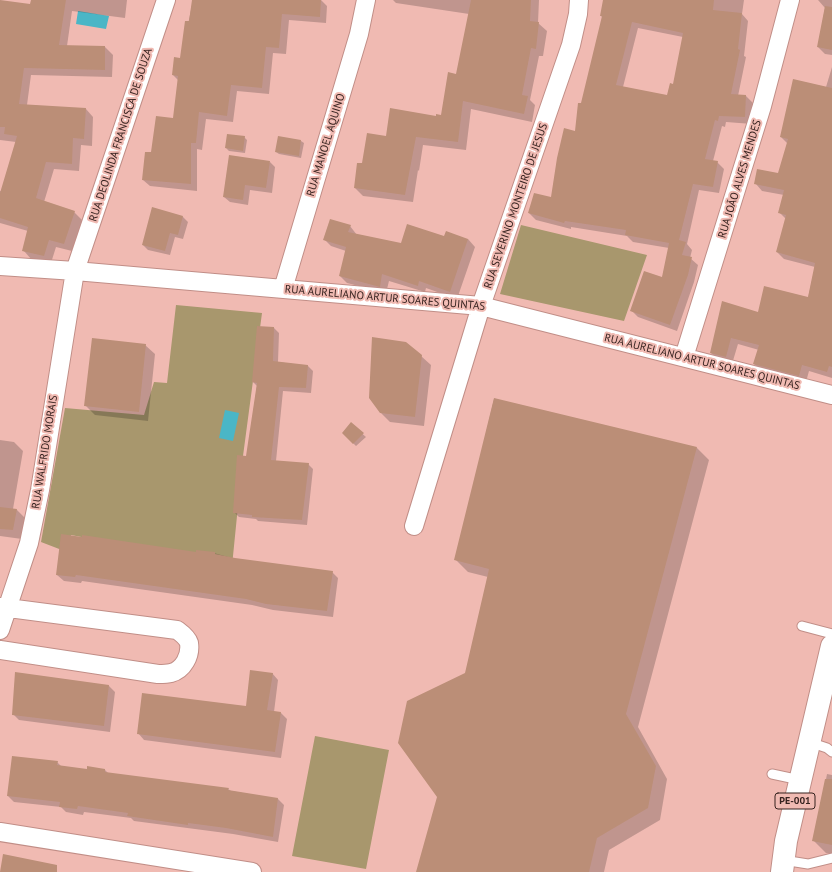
<!DOCTYPE html>
<html>
<head>
<meta charset="utf-8">
<style>
	body { margin:0 }
	canvas { display:block; background:#f0bab2 }
</style>
</head>
<body>
<canvas width="832" height="872"></canvas>
<script>
const ctx = document.querySelector('canvas').getContext('2d');
ctx.lineJoin = 'round';
function fill(path, color) {
  ctx.fillStyle = color;
  ctx.fill(path, 'evenodd');
}
function trace(path, color, width, dash) {
  ctx.strokeStyle = color;
  ctx.lineWidth = width;
  ctx.lineCap = dash ? 'butt' : 'round';
  ctx.setLineDash(dash || []);
  ctx.stroke(path);
}
function label(font, color, halo, rows, align = 'center') {
  ctx.font = font + ' "PT Sans",sans-serif';
  ctx.lineWidth = 4;
  ctx.setLineDash([]);
  ctx.textBaseline = 'middle';
  ctx.strokeStyle = halo;
  ctx.fillStyle = color;
  for (const [text, x, y, turn = 0] of rows) {
    ctx.save();
    ctx.translate(x, y);
    ctx.rotate((+turn || 0) * Math.PI / 180);
    ctx.textAlign = isNaN(turn) ? turn : align;
    if (halo) ctx.strokeText(text, 0, 0);
    ctx.fillText(text, 0, 0);
    ctx.restore();
  }
}
const green = new Path2D(`
	M 521,225 L 647,255 L 624,321 L 500,294 Z
	M 176,305 L 262,313 L 243,456 L 232,566 L 71,535 L 67,552 L 41,542 L 65,408 L 144,415 L 154,382 L 167,383 Z
	M 315,736 L 389,750 L 366,869 L 292,856 Z`);
const water = new Path2D(`
	M 78,11 L 109,16 L 106,29 L 76,24 Z
	M 225,410 L 239,413 L 233,441 L 219,438 Z`);
const shadow = new Path2D(`
	M 32,0 L 127,0 L 125,18 L 72,11 L 67,46 L 105,47 L 113,55 L 112,77 L 31,75 L 27,105 L 86,109 L 93,117 L 92,146 L 81,145 L 79,171 L 54,169 L 44,202 L 74,212 L 82,220 L 72,251 L 56,247 L 51,263 L 31,259 L 24,251 L 28,231 L 0,223 L 0,191 L 2,191 L 16,142 L 0,140 L 0,1 L 31,5 Z
	M 193,0 L 321,0 L 327,6 L 326,23 L 289,20 L 286,54 L 273,53 L 269,94 L 237,91 L 233,122 L 206,119 L 202,150 L 197,149 L 197,191 L 150,186 L 143,180 L 152,153 L 174,119 L 179,81 L 173,75 L 181,59 Z
	M 393,0 L 539,0 L 538,23 L 547,31 L 543,56 L 539,56 L 530,100 L 535,105 L 532,122 L 471,109 L 466,150 L 423,145 L 419,171 L 418,170 L 413,202 L 363,196 L 355,188 L 363,164 L 387,137 L 442,116 L 457,75 L 469,14 L 396,3 Z
	M 604,0 L 744,0 L 742,14 L 748,21 L 744,56 L 746,57 L 738,96 L 746,96 L 753,103 L 752,124 L 726,122 L 725,127 L 722,126 L 713,161 L 717,162 L 724,169 L 719,193 L 699,190 L 687,244 L 692,250 L 690,258 L 698,265 L 694,282 L 677,331 L 638,317 L 631,310 L 662,279 L 669,248 L 633,242 L 627,236 L 571,227 L 571,229 L 536,220 L 529,213 L 552,199 L 576,132 L 603,18 L 601,16 ZM 638,28 L 683,37 L 674,85 L 668,96 L 623,87 Z
	M 818,0 L 832,0 L 832,55 L 825,54 L 818,47 L 825,8 Z
	M 832,67 L 832,378 L 809,371 L 806,382 L 761,371 L 754,364 L 759,350 L 738,344 L 732,364 L 718,360 L 711,353 L 759,313 L 808,298 L 815,267 L 784,259 L 777,252 L 786,219 L 779,212 L 784,195 L 762,191 L 756,184 L 779,174 L 788,144 L 781,137 L 826,87 Z
	M 244,137 L 247,140 L 245,153 L 229,151 L 226,148 Z
	M 301,141 L 304,143 L 301,158 L 279,154 L 276,152 Z
	M 270,162 L 275,167 L 272,193 L 250,190 L 248,205 L 230,202 L 224,197 Z
	M 153,209 L 183,217 L 188,222 L 183,239 L 175,237 L 170,255 L 148,250 L 143,245 Z
	M 350,226 L 357,235 L 401,244 L 468,239 L 475,247 L 457,299 L 426,288 L 425,292 L 389,281 L 386,293 L 347,283 L 340,276 L 346,251 L 331,246 L 324,239 Z
	M 258,327 L 274,328 L 279,333 L 278,362 L 308,366 L 313,371 L 311,393 L 283,391 L 276,461 L 308,464 L 313,469 L 307,525 L 258,521 L 256,519 L 239,517 L 234,512 L 247,457 L 257,386 L 253,382 Z
	M 145,345 L 155,354 L 148,421 L 95,415 L 86,406 Z
	M 421,356 L 431,365 L 424,426 L 390,422 L 381,413 Z
	M 494,399 L 697,448 L 709,460 L 638,727 L 667,779 L 660,820 L 609,850 L 604,872 L 417,872 L 438,797 L 488,577 L 468,572 L 456,560 Z
	M 351,424 L 366,437 L 356,446 L 343,433 Z
	M 0,440 L 14,442 L 23,451 L 13,509 L 17,510 L 26,519 L 22,539 L 0,536 Z
	M 197,553 L 214,553 L 235,559 L 332,572 L 338,578 L 333,617 L 273,610 L 252,605 L 82,581 L 81,583 L 64,581 L 57,575 Z
	M 16,673 L 109,686 L 115,692 L 110,732 L 19,720 L 13,714 Z
	M 272,673 L 278,680 L 274,712 L 281,713 L 287,719 L 281,758 L 144,740 L 138,733 L 247,708 Z
	M 57,762 L 62,767 L 87,770 L 105,770 L 109,774 L 228,789 L 231,791 L 278,799 L 284,805 L 278,842 L 233,834 L 134,821 L 131,818 L 84,812 L 83,815 L 66,812 L 61,807 L 14,802 L 8,796 Z
	M 827,774 L 832,775 L 832,854 L 826,853 L 814,841 Z`);
const building = new Path2D(`
	M 0,0 L 30,4 L 31,0 L 66,0 L 59,45 L 105,46 L 105,70 L 24,68 L 19,104 L 86,108 L 84,139 L 73,138 L 72,164 L 46,162 L 36,198 L 75,211 L 64,244 L 49,240 L 44,256 L 22,251 L 28,227 L 0,218 L 0,193 L 17,136 L 4,134 L 5,127 L 0,127 Z
	M 192,0 L 321,0 L 320,17 L 282,14 L 279,48 L 266,47 L 262,88 L 231,85 L 227,116 L 199,112 L 196,143 L 191,143 L 191,184 L 142,180 L 145,152 L 151,152 L 156,116 L 173,118 L 178,76 L 172,75 L 174,57 L 180,58 L 185,21 L 189,21 Z
	M 471,0 L 531,0 L 530,21 L 539,22 L 536,49 L 531,48 L 522,95 L 528,96 L 524,114 L 463,101 L 458,142 L 416,137 L 405,195 L 354,188 L 357,163 L 362,163 L 367,133 L 386,136 L 390,108 L 436,116 L 436,114 L 441,115 L 448,72 L 456,74 Z
	M 603,0 L 714,0 L 713,10 L 742,13 L 738,49 L 740,50 L 731,94 L 746,95 L 745,117 L 719,116 L 718,121 L 715,120 L 705,159 L 718,161 L 713,187 L 693,184 L 679,240 L 686,242 L 682,255 L 692,257 L 688,275 L 670,325 L 630,311 L 644,271 L 662,277 L 669,243 L 625,235 L 626,230 L 565,221 L 564,223 L 528,213 L 534,193 L 551,197 L 557,158 L 564,128 L 575,131 L 578,103 L 581,103 L 602,16 L 600,16 ZM 632,22 L 683,33 L 673,84 L 670,83 L 667,95 L 616,85 Z
	M 825,6 L 832,7 L 832,50 L 817,47 Z
	M 793,79 L 832,88 L 832,367 L 829,366 L 827,372 L 802,365 L 799,376 L 753,364 L 759,345 L 731,338 L 726,357 L 710,353 L 722,301 L 758,312 L 764,286 L 808,297 L 815,263 L 776,252 L 786,215 L 778,213 L 784,190 L 754,184 L 757,169 L 778,173 L 788,139 L 780,137 Z
	M 227,134 L 245,136 L 243,151 L 225,148 Z
	M 278,136 L 301,140 L 299,156 L 275,152 Z
	M 229,155 L 270,161 L 266,188 L 245,185 L 243,200 L 223,197 Z
	M 152,207 L 183,216 L 178,235 L 170,233 L 165,251 L 142,245 Z
	M 330,219 L 351,225 L 348,232 L 401,243 L 407,224 L 444,236 L 446,231 L 468,239 L 450,292 L 419,281 L 418,286 L 382,274 L 380,287 L 339,276 L 346,247 L 323,240 Z
	M 257,326 L 274,327 L 273,361 L 308,365 L 306,388 L 279,387 L 271,460 L 309,463 L 302,520 L 252,517 L 252,515 L 233,513 L 237,455 L 246,456 L 257,383 L 252,382 Z
	M 372,337 L 406,342 L 422,355 L 415,417 L 380,413 L 369,398 Z
	M 92,338 L 146,344 L 139,412 L 84,406 Z
	M 494,398 L 697,447 L 626,714 L 656,766 L 648,808 L 597,838 L 589,872 L 416,872 L 437,797 L 398,743 L 407,701 L 465,673 L 489,569 L 454,560 Z
	M 351,422 L 364,433 L 353,444 L 342,433 Z
	M 0,507 L 17,509 L 13,530 L 0,529 Z
	M 61,534 L 82,537 L 82,535 L 196,552 L 196,550 L 215,552 L 215,554 L 235,558 L 333,571 L 327,611 L 266,604 L 246,599 L 76,575 L 75,577 L 56,575 Z
	M 250,670 L 273,673 L 267,710 L 281,712 L 275,752 L 137,734 L 142,693 L 246,706 Z
	M 15,672 L 109,685 L 104,726 L 12,715 Z
	M 12,756 L 58,761 L 57,765 L 87,769 L 87,766 L 105,769 L 105,772 L 229,788 L 228,790 L 278,798 L 273,837 L 226,828 L 188,823 L 188,825 L 127,816 L 128,813 L 78,806 L 77,809 L 59,807 L 60,802 L 7,796 Z
	M 825,779 L 832,779 L 832,845 L 812,841 Z
	M 3,854 L 57,865 L 57,872 L 0,872 Z`);
const service = new Path2D(`
	M 802,626 L 832,634
	M 809,742 L 827,748 L 832,752
	M 772,774 L 800,780
	M 783,860 L 808,864 L 832,858`);
const minor = new Path2D(`
	M 0,266 L 75,271 L 481,306 L 832,395
	M 283,289 L 359,34 L 366,0
	M 684,357 L 762,106 L 790,0
	M 414,526 L 481,306 L 571,45 L 578,14 L 579,0
	M 0,607 L 177,630 C 181,633 187,637 189,643 C 191,656 183,670 171,673 C 167,674 162,674 158,674 L 0,650
	M 0,630 L 29,543 L 40,490 L 75,271 L 166,0
	M 0,832 L 252,872`);
const primary = new Path2D(`
	M 782,872 L 786,841 L 832,646`);
const shields = [
	[795,801,40]
];
const shieldNames = [
	["PE-001",795,801]
];
const streetNames = [
	["RUA DEOLINDA FRANCISCA DE SOUZA",121,135,-72],
	["RUA MANOEL AQUINO",326,145,-73],
	["RUA JOÃO ALVES MENDES",740,179,-73],
	["RUA SEVERINO MONTEIRO DE JESUS",516,206,-71],
	["RUA AURELIANO ARTUR SOARES QUINTAS",385,298,5],
	["RUA AURELIANO ARTUR SOARES QUINTAS",702,362,14],
	["RUA WALFRIDO MORAIS",45,452,-81]
];
fill(green, '#a8976d');
fill(water, '#4ab6c6');
fill(shadow, '#0003');
fill(building, '#bb8e77');
trace(service, '#c18e87', 11);
trace(minor, '#c18e87', 20);
trace(primary, '#c18e87', 24);
trace(service, '#fff', 9);
trace(minor, '#fff', 18);
trace(primary, '#fff', 22);
for (const [x, y, w] of shields) {
  const box = new Path2D();
  box.roundRect(x - w / 2, y - 8, w, 16, 3);
  ctx.fillStyle = '#f0bab2';
  ctx.fill(box);
  trace(box, '#36221f', 1);
}
label('bold 10px', '#36221f', null, shieldNames);
label('11px', '#36221f', '#f0bab2', streetNames);
</script>
</body>
</html>
